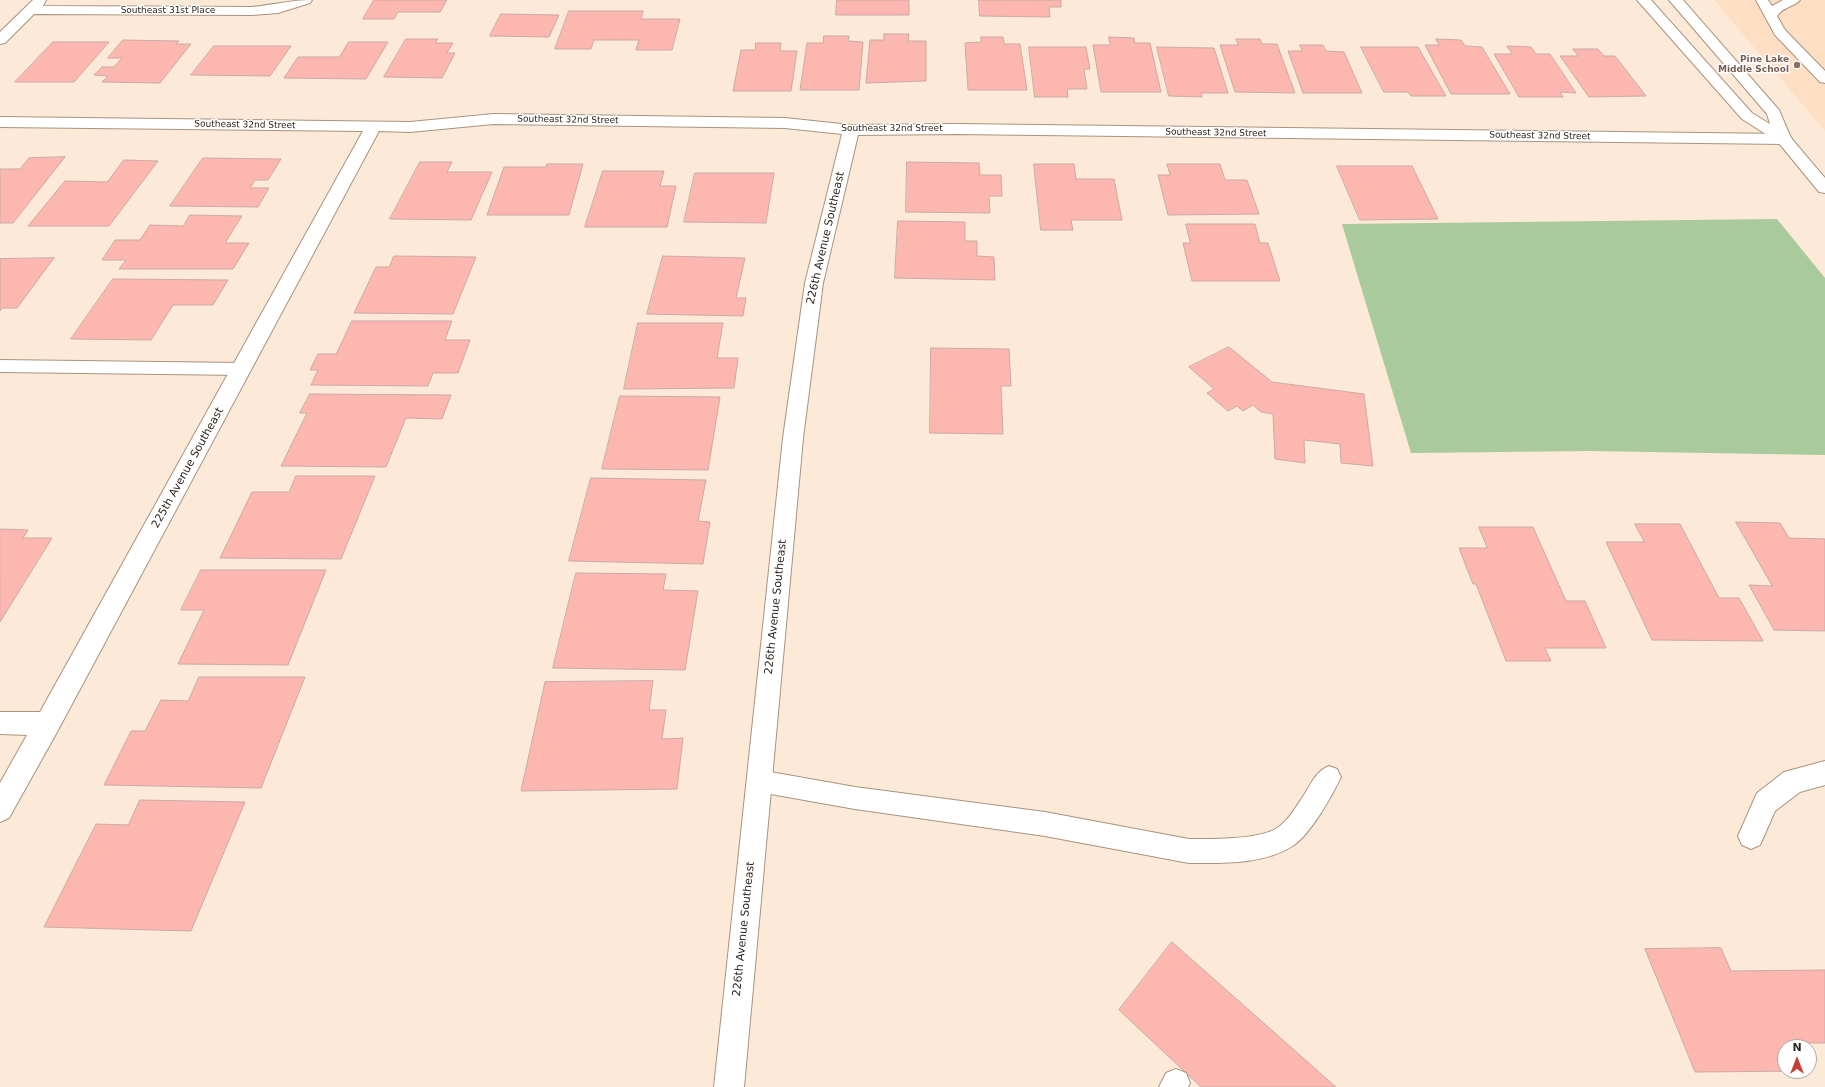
<!DOCTYPE html>
<html>
<head>
<meta charset="utf-8">
<style>
	body { margin:0 }
	#map { position:relative; width:1825px; height:1087px; overflow:hidden; background:#fde9d7; font-family:"DejaVu Sans",sans-serif }
	canvas { display:block }
	.north { position:absolute; left:1777px; top:1039px; width:40px; height:40px; box-sizing:border-box; background:#fff; border:1px solid #aca8a5; border-radius:50%; rotate:0deg; font-size:11px; font-weight:700; line-height:16px; text-align:center; color:#2f261e }
	.north::after { content:''; display:block; margin:auto; width:14px; height:18px; background:#ca3c36; clip-path:polygon(50% 0,100% 100%,50% 72%,0 100%) }
</style>
</head>
<body>
<div id="map">
<canvas width="1825" height="1087"></canvas>
<div class="north">N</div>
</div>
<script>
const ctx = document.querySelector('canvas').getContext('2d');
ctx.lineJoin = 'round';
function fill(path, color) {
  ctx.fillStyle = color;
  ctx.fill(path, 'evenodd');
}
function trace(path, color, width, dash) {
  ctx.strokeStyle = color;
  ctx.lineWidth = width;
  ctx.lineCap = dash ? 'butt' : 'round';
  ctx.setLineDash(dash || []);
  ctx.stroke(path);
}
function label(font, color, halo, rows, align = 'center') {
  ctx.font = font + ' "DejaVu Sans",sans-serif';
  ctx.lineWidth = 3;
  ctx.setLineDash([]);
  ctx.textBaseline = 'middle';
  ctx.strokeStyle = halo;
  ctx.fillStyle = color;
  for (const [text, x, y, turn = 0] of rows) {
    ctx.save();
    ctx.translate(x, y);
    ctx.rotate((+turn || 0) * Math.PI / 180);
    ctx.textAlign = isNaN(turn) ? turn : align;
    if (halo) ctx.strokeText(text, 0, 0);
    ctx.fillText(text, 0, 0);
    ctx.restore();
  }
}
const built = new Path2D(`
	M 1714,0 L 1825,0 L 1825,131 Z`);
const green = new Path2D(`
	M 1777,219 L 1825,278 L 1825,455 L 1590,451 L 1411,453 L 1342,224 Z`);
const building = new Path2D(`
	M 374,0 L 447,0 L 440,12 L 398,12 L 394,19 L 363,19 Z
	M 837,0 L 909,0 L 909,15 L 836,15 Z
	M 979,0 L 1061,0 L 1061,7 L 1049,7 L 1050,17 L 980,16 Z
	M 569,11 L 643,11 L 641,19 L 680,19 L 672,50 L 636,50 L 639,40 L 594,40 L 591,49 L 555,49 Z
	M 501,14 L 559,15 L 549,37 L 490,36 Z
	M 884,34 L 909,34 L 908,41 L 926,41 L 926,81 L 866,83 L 870,40 L 884,40 Z
	M 824,36 L 849,36 L 848,41 L 863,42 L 859,90 L 800,90 L 807,43 L 823,43 Z
	M 981,37 L 1003,37 L 1004,44 L 1020,44 L 1027,90 L 968,90 L 965,43 L 981,42 Z
	M 1109,37 L 1134,38 L 1135,43 L 1150,43 L 1161,92 L 1101,92 L 1093,45 L 1110,45 Z
	M 406,39 L 438,39 L 435,43 L 453,43 L 447,53 L 455,53 L 442,78 L 384,77 Z
	M 1236,39 L 1260,39 L 1262,44 L 1277,44 L 1295,93 L 1235,92 L 1220,45 L 1238,45 Z
	M 1436,39 L 1461,40 L 1465,46 L 1482,47 L 1510,94 L 1451,94 L 1425,45 L 1439,45 Z
	M 123,40 L 179,41 L 176,44 L 191,44 L 160,83 L 102,82 L 108,76 L 94,75 L 102,67 L 114,67 L 122,58 L 108,58 Z
	M 53,42 L 109,42 L 74,82 L 15,82 Z
	M 349,42 L 388,42 L 366,79 L 284,78 L 298,57 L 339,57 Z
	M 756,43 L 781,43 L 780,51 L 797,51 L 791,91 L 733,91 L 741,50 L 755,50 Z
	M 1300,45 L 1323,45 L 1326,51 L 1344,52 L 1362,93 L 1303,93 L 1288,51 L 1302,51 Z
	M 214,46 L 291,46 L 270,76 L 191,75 Z
	M 1507,46 L 1531,47 L 1536,54 L 1550,54 L 1576,93 L 1560,92 L 1563,97 L 1519,97 L 1494,54 L 1512,54 Z
	M 1029,47 L 1086,47 L 1090,69 L 1084,69 L 1087,89 L 1067,89 L 1068,97 L 1035,97 Z
	M 1157,47 L 1214,48 L 1228,93 L 1201,93 L 1202,97 L 1169,96 Z
	M 1361,47 L 1418,47 L 1446,96 L 1411,96 L 1408,92 L 1384,92 Z
	M 1573,49 L 1598,49 L 1604,56 L 1615,56 L 1646,96 L 1589,97 L 1560,56 L 1578,56 Z
	M 65,157 L 13,223 L 0,223 L 0,169 L 20,169 L 29,158 Z
	M 203,158 L 281,159 L 268,180 L 255,180 L 250,188 L 269,188 L 258,207 L 170,206 Z
	M 124,160 L 158,161 L 109,226 L 28,226 L 65,181 L 107,182 Z
	M 420,162 L 452,162 L 447,172 L 492,172 L 471,220 L 390,219 Z
	M 907,162 L 979,163 L 980,175 L 1001,175 L 1002,196 L 989,196 L 990,213 L 906,212 Z
	M 547,164 L 583,164 L 569,215 L 487,215 L 504,167 L 546,167 Z
	M 1034,164 L 1074,164 L 1076,179 L 1114,179 L 1122,220 L 1071,220 L 1073,230 L 1041,230 Z
	M 1167,164 L 1220,164 L 1225,180 L 1247,180 L 1259,214 L 1168,215 L 1158,175 L 1170,175 Z
	M 1337,166 L 1412,166 L 1438,219 L 1360,220 Z
	M 603,171 L 664,171 L 660,186 L 676,186 L 667,227 L 585,227 Z
	M 695,173 L 774,173 L 766,223 L 684,222 Z
	M 190,215 L 242,216 L 225,243 L 249,243 L 233,269 L 119,269 L 126,260 L 102,260 L 115,240 L 140,240 L 150,225 L 183,226 Z
	M 898,221 L 965,222 L 965,241 L 977,241 L 977,256 L 994,257 L 995,280 L 895,278 Z
	M 1186,224 L 1255,224 L 1260,243 L 1268,243 L 1280,281 L 1192,281 L 1183,243 L 1190,243 Z
	M 394,256 L 476,257 L 453,314 L 354,313 L 376,267 L 389,267 Z
	M 663,256 L 745,258 L 736,298 L 746,298 L 743,316 L 647,314 Z
	M 54,258 L 17,308 L 2,308 L 0,311 L 0,259 Z
	M 113,279 L 228,280 L 213,305 L 173,305 L 151,340 L 71,339 Z
	M 352,321 L 452,321 L 445,340 L 470,340 L 458,373 L 433,373 L 428,386 L 311,385 L 318,370 L 310,370 L 318,354 L 336,354 Z
	M 638,323 L 723,323 L 717,358 L 738,358 L 734,388 L 624,389 Z
	M 1229,347 L 1272,382 L 1364,394 L 1373,466 L 1341,463 L 1340,444 L 1304,440 L 1305,463 L 1275,459 L 1273,414 L 1261,412 L 1253,405 L 1243,411 L 1237,406 L 1228,411 L 1207,393 L 1214,389 L 1189,367 Z
	M 931,348 L 1009,349 L 1011,386 L 1001,386 L 1003,434 L 930,433 Z
	M 310,394 L 451,395 L 442,419 L 406,418 L 386,467 L 281,466 L 307,413 L 300,413 Z
	M 620,396 L 720,397 L 708,470 L 602,469 Z
	M 296,476 L 375,476 L 341,559 L 220,558 L 252,492 L 289,492 Z
	M 591,478 L 706,480 L 698,521 L 710,522 L 703,564 L 569,561 Z
	M 1736,522 L 1780,523 L 1789,538 L 1825,539 L 1825,631 L 1774,630 L 1749,585 L 1772,586 Z
	M 1635,524 L 1680,524 L 1719,598 L 1739,598 L 1763,641 L 1652,640 L 1606,542 L 1644,542 Z
	M 1479,527 L 1533,527 L 1566,601 L 1585,601 L 1606,648 L 1545,648 L 1551,661 L 1506,661 L 1476,584 L 1473,584 L 1459,548 L 1487,548 Z
	M 0,529 L 28,530 L 23,538 L 52,538 L 0,622 Z
	M 201,570 L 326,570 L 288,665 L 178,664 L 204,610 L 181,610 Z
	M 576,573 L 666,574 L 663,590 L 698,591 L 685,670 L 553,668 Z
	M 199,677 L 305,677 L 261,788 L 104,785 L 131,731 L 145,731 L 161,700 L 188,701 Z
	M 653,681 L 649,710 L 666,710 L 662,739 L 683,738 L 677,789 L 521,791 L 545,682 Z
	M 140,800 L 245,802 L 191,931 L 44,927 L 96,824 L 128,825 Z
	M 1172,942 L 1336,1087 L 1201,1087 L 1119,1010 Z
	M 1721,948 L 1731,971 L 1825,970 L 1825,1043 L 1789,1043 L 1790,1047 L 1785,1047 L 1785,1071 L 1801,1071 L 1695,1072 L 1645,949 Z`);
const lane = new Path2D(`
	M 1756,0 L 1768,0 L 1772,6 L 1783,0 L 1800,0 C 1794,7 1784,6 1777,16 L 1785,30 L 1825,71 L 1825,83 L 1820,82 L 1775,35 Z
	M 0,360 L 242,363 L 248,365 L 251,369 L 248,373 L 242,375 L 0,372 Z
	M 1329,766 L 1337,769 L 1341,777 C 1332,796 1311,833 1294,845 C 1265,865 1222,863 1189,863 L 1045,836 L 855,809 L 759,792 L 751,789 L 747,781 L 751,773 L 759,770 L 855,787 L 1045,812 L 1189,839 C 1211,839 1259,840 1277,828 C 1288,821 1296,807 1304,795 C 1311,784 1316,771 1329,766 Z
	M 1176,1069 L 1186,1073 L 1190,1083 L 1188,1087 L 1159,1087 L 1166,1073 Z`);
const street = new Path2D(`
	M 33,0 L 46,0 L 43,6 L 252,7 C 273,5 291,0 312,0 L 310,3 L 278,13 L 252,15 L 34,14 L 5,43 L 0,44 L 0,32 Z
	M 494,114 L 785,118 L 851,125 L 956,124 L 1784,134 L 1790,136 L 1792,139 L 1790,142 L 1784,144 L 956,134 L 858,135 L 823,283 L 803,438 L 744,1087 L 714,1087 L 783,438 L 805,283 L 842,134 L 785,128 L 494,124 L 410,132 L 379,131 L 57,732 L 9,818 L 0,822 L 0,783 L 27,735 L 0,734 L 0,712 L 40,712 L 363,131 L 0,127 L 0,117 L 410,122 Z
	M 1825,761 L 1825,785 L 1800,792 L 1775,811 L 1760,845 L 1751,849 L 1742,845 L 1738,836 L 1757,793 L 1784,772 Z`);
const secondary = new Path2D(`
	M 1637,0 L 1651,0 L 1752,113 L 1770,124 L 1767,114 L 1669,0 L 1683,0 L 1779,110 L 1791,138 L 1825,178 L 1825,193 L 1819,192 L 1778,142 L 1742,119 Z`);
const markers = [
	[1797,65,4,"#8d6e63"]
];
const farStreetnames = [
	["Southeast 31st Place",168,11],
	["Southeast 32nd Street",568,120,1],
	["Southeast 32nd Street",245,125,1],
	["Southeast 32nd Street",892,129],
	["Southeast 32nd Street",1216,133,1],
	["Southeast 32nd Street",1540,136,1]
];
const farEducationnames = [
	["Pine Lake",1789,60],
	["Middle School",1789,70]
];
const streetNames = [
	["226th Avenue Southeast",826,238,-77],
	["225th Avenue Southeast",188,468,-61],
	["226th Avenue Southeast",776,607,-84],
	["226th Avenue Southeast",744,929,-84]
];
fill(built, '#fedfc3');
fill(green, '#a8ca9c');
fill(building, '#fbb7b0');
trace(building, '#cba9a5', 1);
trace(lane, '#a9937e', 2);
trace(street, '#a9937e', 2);
trace(secondary, '#a9937e', 2);
fill(lane, '#fff');
fill(street, '#fff');
fill(secondary, '#fff');
for (const [x, y, r, color] of markers) {
  const dot = new Path2D();
  dot.arc(x, y, r, 0, 2 * Math.PI);
  ctx.fillStyle = color;
  ctx.fill(dot);
  trace(dot, '#fff', 1.5);
}
label('9px', '#2f261e', '#fff', farStreetnames);
label('bold 9px', '#785e54', '#fff', farEducationnames, 'right');
label('11px', '#2f261e', '#fff', streetNames);
</script>
</body>
</html>
